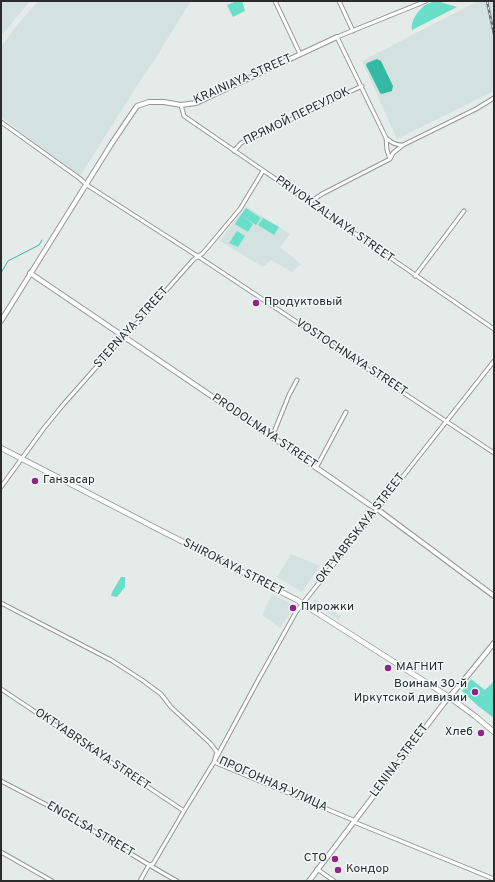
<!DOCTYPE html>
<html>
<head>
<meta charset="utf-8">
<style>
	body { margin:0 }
	#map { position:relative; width:495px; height:882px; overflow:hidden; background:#e5ebe9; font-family:Overpass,sans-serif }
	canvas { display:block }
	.frame { position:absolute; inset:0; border:2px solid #2a2c2c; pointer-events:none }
</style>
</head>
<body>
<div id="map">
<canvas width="495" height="882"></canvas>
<div class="frame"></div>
</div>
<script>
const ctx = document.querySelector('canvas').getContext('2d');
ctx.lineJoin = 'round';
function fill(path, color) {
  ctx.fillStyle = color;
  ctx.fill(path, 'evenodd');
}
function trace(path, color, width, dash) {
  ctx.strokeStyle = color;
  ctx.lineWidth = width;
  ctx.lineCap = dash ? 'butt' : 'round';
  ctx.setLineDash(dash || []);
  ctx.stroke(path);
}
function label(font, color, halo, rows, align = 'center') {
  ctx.font = font + ' Overpass,sans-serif';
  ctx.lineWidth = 3;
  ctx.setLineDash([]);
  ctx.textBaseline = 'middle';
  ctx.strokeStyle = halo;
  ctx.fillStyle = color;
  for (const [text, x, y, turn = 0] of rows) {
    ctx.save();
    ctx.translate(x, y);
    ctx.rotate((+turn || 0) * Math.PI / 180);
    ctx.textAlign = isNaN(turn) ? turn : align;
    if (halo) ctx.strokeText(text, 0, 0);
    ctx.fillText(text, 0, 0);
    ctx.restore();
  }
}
const built = new Path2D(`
	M 1,1 L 30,1 L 1,36 Z
	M 38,1 L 191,1 L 153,62 L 145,73 L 80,176 L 1,117 L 1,47 L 14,29 Z
	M 478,1 L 494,1 L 494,91 L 397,139 L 362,61 Z
	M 246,206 L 290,234 L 280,247 L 301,264 L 292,272 L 271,260 L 263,267 L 220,241 Z
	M 291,554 L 320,566 L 302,592 L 277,577 Z
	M 272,594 L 295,606 L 280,628 L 262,615 Z
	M 315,599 L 341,616 L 339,620 L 312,603 Z`);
const green = new Path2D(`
	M 237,1 L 242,1 L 245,11 L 233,17 L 227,5 Z
	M 437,1 L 457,7 L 412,30 C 410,22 418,10 425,5 C 428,3 433,2 437,1 Z
	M 246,208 L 261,218 L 256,225 L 241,215 Z
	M 241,215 L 253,224 L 248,232 L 235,224 Z
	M 263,218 L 279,227 L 274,235 L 258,225 Z
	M 237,231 L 245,236 L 238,247 L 229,243 Z
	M 121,577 L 125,577 L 125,587 L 117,597 L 111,596 L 112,592 Z
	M 471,679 L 485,690 L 494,681 L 494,718 L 478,706 L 462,691 Z`);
const water = new Path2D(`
	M 377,59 L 381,61 L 393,86 L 392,91 L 382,94 L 380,93 L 366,65 L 367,63 Z`);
const stream = new Path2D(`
	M 1,273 L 8,261 L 39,245 L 42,240`);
const street = new Path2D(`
	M 275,1 L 300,54
	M 339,1 L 353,31
	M 181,105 L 184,116 L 494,329
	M 1,122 L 79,178 L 87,185 L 202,259 L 494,453
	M 386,138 C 391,142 395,145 402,145
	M 234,151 L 241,143 L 362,86
	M 390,159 L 387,150 L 386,138 L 337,37 L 426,1
	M 310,202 L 322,194 L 390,159 L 393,153 L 403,145 L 476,109 L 494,98
	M 415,276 L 464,211
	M 272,437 L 289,395 L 297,380
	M 316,468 L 346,412
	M 1,487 L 44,428 L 62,406 L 115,346 L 125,337 L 193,260 L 203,253 L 240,209 L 263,171
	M 1,603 L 111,660 L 142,680 L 161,694 L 171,707 L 210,743 L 217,752 L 214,762 L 353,820 L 354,822 L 494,879
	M 1,689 L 184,811
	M 1,781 C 22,792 43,803 64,814 C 102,835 139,860 177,881
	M 1,852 L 52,881
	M 317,869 L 334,881
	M 140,881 L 149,865 L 153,864 L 184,811 L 214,762 L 256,684 L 296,612 L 494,361`);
const secondary = new Path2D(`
	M 30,273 L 272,437 L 370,505 L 377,509 L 494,596
	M 1,321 L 112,143 L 137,106 L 149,102 L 164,102 L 181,105 L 196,103 L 337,37
	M 309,881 L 444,703 L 464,680 L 494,643`);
const primary = new Path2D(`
	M 1,448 L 152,526 L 297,600 L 449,697 L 475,716 L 494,732`);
const rail = new Path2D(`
	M 487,1 L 494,34`);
const markers = [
	[256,303,4,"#8f2589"],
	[35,481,4,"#8f2589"],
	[293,608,4,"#8f2589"],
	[388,668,4,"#8f2589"],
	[475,692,4,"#8f2589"],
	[481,733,4,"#8f2589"],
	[335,859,4,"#8f2589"],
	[338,870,4,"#8f2589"]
];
const streetNames = [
	["KRAINIAYA STREET",243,80,-24],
	["ПРЯМОЙ ПЕРЕУЛОК",297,117,-26],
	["PRIVOKZALNAYA STREET",334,220,35],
	["STEPNAYA STREET",132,328,-48],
	["VOSTOCHNAYA STREET",351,358,33],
	["PRODOLNAYA STREET",264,432,34],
	["OKTYABRSKAYA STREET",361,529,-52],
	["SHIROKAYA STREET",233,568,27],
	["OKTYABRSKAYA STREET",92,750,34],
	["LENINA STREET",400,761,-53],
	["ПРОГОННАЯ УЛИЦА",273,785,24],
	["ENGELSA STREET",90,830,30]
];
const poiNames = [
	["Продуктовый",264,303],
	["Ганзасар",43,481],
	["Пирожки",301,608],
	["МАГНИТ",396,668],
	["Воинам 30-й",467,685,"right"],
	["Иркутской дивизии",467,699,"right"],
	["Хлеб",473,733,"right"],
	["СТО",327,859,"right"],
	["Кондор",346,870]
];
fill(built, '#d3e2de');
fill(green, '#69dec9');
fill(water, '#34b9a4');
trace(stream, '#34b9a4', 1);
trace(street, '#929796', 5);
trace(secondary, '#929796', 6);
trace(primary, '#929796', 6);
trace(street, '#fff', 3);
trace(secondary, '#fff', 4);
trace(primary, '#fff', 4.5);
trace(rail, '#6c706f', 2.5);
trace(rail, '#f2f8f7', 1, [3]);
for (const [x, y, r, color] of markers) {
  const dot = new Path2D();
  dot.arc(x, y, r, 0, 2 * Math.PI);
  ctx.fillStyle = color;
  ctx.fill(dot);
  trace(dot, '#f2f8f7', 1.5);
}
label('12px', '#2a2c2c', '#f2f8f7', streetNames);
label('12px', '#2a2c2c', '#f2f8f7', poiNames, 'left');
</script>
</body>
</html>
